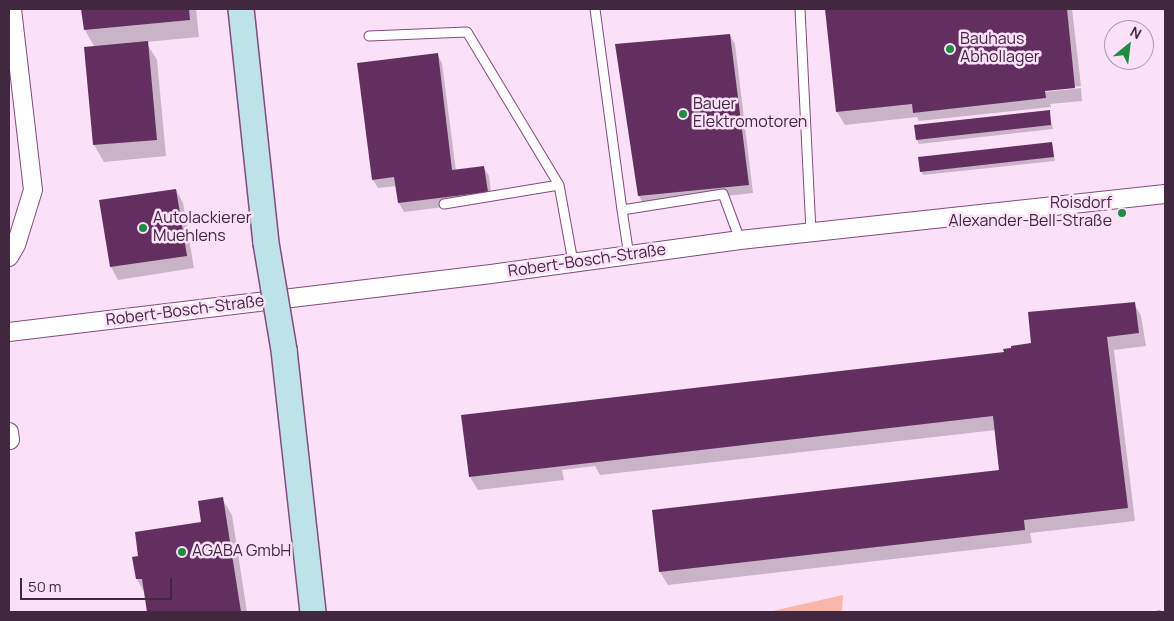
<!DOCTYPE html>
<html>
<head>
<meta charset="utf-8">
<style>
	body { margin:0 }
	#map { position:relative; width:1174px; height:621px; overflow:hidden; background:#fbe1f8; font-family:Manrope,sans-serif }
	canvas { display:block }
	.frame { position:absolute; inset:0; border:10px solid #41283f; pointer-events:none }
	.north { position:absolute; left:1104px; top:20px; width:50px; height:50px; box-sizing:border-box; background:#fbe1f8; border:1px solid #b197ae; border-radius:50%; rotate:29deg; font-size:14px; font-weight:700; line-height:20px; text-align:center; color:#41283f }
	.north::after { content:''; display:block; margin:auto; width:18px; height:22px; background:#1f8b43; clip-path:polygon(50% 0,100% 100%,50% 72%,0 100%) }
	.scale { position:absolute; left:20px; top:578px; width:152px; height:22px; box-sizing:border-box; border:2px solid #41283f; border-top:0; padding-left:6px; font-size:15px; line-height:18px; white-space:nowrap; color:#41283f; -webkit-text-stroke:4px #fbe1f8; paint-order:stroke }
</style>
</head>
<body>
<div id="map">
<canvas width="1174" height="621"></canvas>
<div class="frame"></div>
<div class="north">N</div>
<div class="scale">50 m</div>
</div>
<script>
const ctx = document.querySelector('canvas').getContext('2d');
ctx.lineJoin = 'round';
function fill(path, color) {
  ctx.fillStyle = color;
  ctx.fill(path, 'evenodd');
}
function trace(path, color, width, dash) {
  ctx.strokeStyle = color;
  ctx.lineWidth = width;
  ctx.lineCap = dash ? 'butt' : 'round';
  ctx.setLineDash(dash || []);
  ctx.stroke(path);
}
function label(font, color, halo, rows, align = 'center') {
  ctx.font = font + ' Manrope,sans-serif';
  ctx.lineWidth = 5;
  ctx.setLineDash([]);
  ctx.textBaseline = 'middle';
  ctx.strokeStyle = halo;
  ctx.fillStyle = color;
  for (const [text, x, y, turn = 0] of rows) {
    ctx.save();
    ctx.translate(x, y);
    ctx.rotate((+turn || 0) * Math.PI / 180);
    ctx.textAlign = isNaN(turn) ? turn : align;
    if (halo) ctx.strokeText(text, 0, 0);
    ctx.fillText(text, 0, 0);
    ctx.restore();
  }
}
const green = new Path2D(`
	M 843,595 L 842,612 L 768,612 Z`);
const shadow = new Path2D(`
	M 83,9 L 196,9 L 199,37 L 146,42 L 157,60 L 166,156 L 104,162 L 94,145 L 85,49 L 95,48 L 85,30 Z
	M 826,9 L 1072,9 L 1081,86 L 1044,90 L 1044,92 L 1081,88 L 1082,101 L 1050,104 L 1051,107 L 919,121 L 917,117 L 845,125 L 837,112 Z
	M 730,35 L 735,44 L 753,193 L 644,205 L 639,196 Z
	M 437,54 L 442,63 L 456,171 L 484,168 L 489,176 L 492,201 L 404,212 L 399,203 L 397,186 L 378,188 L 373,180 Z
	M 1049,112 L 1053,129 L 919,144 L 917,140 L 916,127 Z
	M 1052,143 L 1055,161 L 923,175 L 921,171 Z
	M 176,190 L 183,203 L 194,268 L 118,280 L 111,267 L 101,201 Z
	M 1134,303 L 1141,316 L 1146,346 L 1114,350 L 1135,521 L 1030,533 L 1032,543 L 668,585 L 660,572 L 653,511 L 1000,471 L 996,430 L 600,475 L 595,466 L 562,470 L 564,480 L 478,490 L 470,477 L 1005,353 Z
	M 222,499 L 232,515 L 247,612 L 148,612 L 145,594 L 137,579 L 133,558 L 140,557 L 203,523 Z`);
const building = new Path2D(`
	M 81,9 L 189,9 L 190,20 L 84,30 Z
	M 825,9 L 1067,9 L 1075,88 L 1045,91 L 1046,98 L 913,113 L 912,104 L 836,112 Z
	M 730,34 L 749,185 L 638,196 L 615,44 Z
	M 148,41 L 157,140 L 93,145 L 84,47 Z
	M 438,53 L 452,170 L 484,166 L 488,192 L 398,203 L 394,177 L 372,180 L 357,63 Z
	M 1050,110 L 1051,125 L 916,140 L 914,125 Z
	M 1052,142 L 1054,157 L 920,172 L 918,157 Z
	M 176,189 L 187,256 L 110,267 L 99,200 Z
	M 1135,302 L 1139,333 L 1107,337 L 1128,508 L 1024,520 L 1025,530 L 659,572 L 652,510 L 999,470 L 993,416 L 469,477 L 461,415 L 1004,352 L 1003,349 L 1011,348 L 1011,346 L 1031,343 L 1028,312 Z
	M 223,497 L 241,612 L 147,612 L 142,579 L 136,579 L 132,557 L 138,556 L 135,532 L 201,522 L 198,501 Z`);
const path = new Path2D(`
	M 1157,612 L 1165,611`);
const service = new Path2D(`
	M 595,9 L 622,210
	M 800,9 L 811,232
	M 369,36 L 467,32 L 559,185
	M 444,204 L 559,185 L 573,262
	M 629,256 L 622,210 L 723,194 L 740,240`);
const minor = new Path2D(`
	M 9,257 L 16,245 L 33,190 L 12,9
	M 9,332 L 491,274 L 740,240 L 1165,194
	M 9,432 L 10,440`);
const secondary = new Path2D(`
	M 241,9 L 266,243
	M 284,350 L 313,612`);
const secondaryBridge = new Path2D(`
	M 266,243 L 284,350`);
const markers = [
	[950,49,5,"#1f8b43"],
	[683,114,5,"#1f8b43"],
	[1122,213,5,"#1f8b43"],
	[143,228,5,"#1f8b43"],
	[182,552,5,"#1f8b43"]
];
const poiNames = [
	["Bauhaus",960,40],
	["Abhollager",960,58],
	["Bauer",693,105],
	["Elektromotoren",693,123],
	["Roisdorf",1112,204,"right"],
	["Alexander-Bell-Straße",1112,222,"right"],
	["Autolackierer",153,219],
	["Muehlens",153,237],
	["AGABA GmbH",192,552]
];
const streetNames = [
	["Robert-Bosch-Straße",587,261,-8],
	["Robert-Bosch-Straße",185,311,-7]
];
fill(green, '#f8b7ac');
fill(shadow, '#0003');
fill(building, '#632f60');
trace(service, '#834c7f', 11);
trace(minor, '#834c7f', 20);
trace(secondary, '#834c7f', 28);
trace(path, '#b299b0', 3, [4, 4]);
trace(service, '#fff', 9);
trace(minor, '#fff', 18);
trace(secondary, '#bde2e8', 25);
trace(secondaryBridge, '#834c7f', 28, []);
trace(secondaryBridge, '#bde2e8', 25);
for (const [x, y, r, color] of markers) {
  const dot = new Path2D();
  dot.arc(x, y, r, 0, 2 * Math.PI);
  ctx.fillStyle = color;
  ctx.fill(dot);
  trace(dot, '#fbe1f8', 2);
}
label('16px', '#41283f', '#fbe1f8', poiNames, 'left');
label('16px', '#41283f', '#fbe1f8', streetNames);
</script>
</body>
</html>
